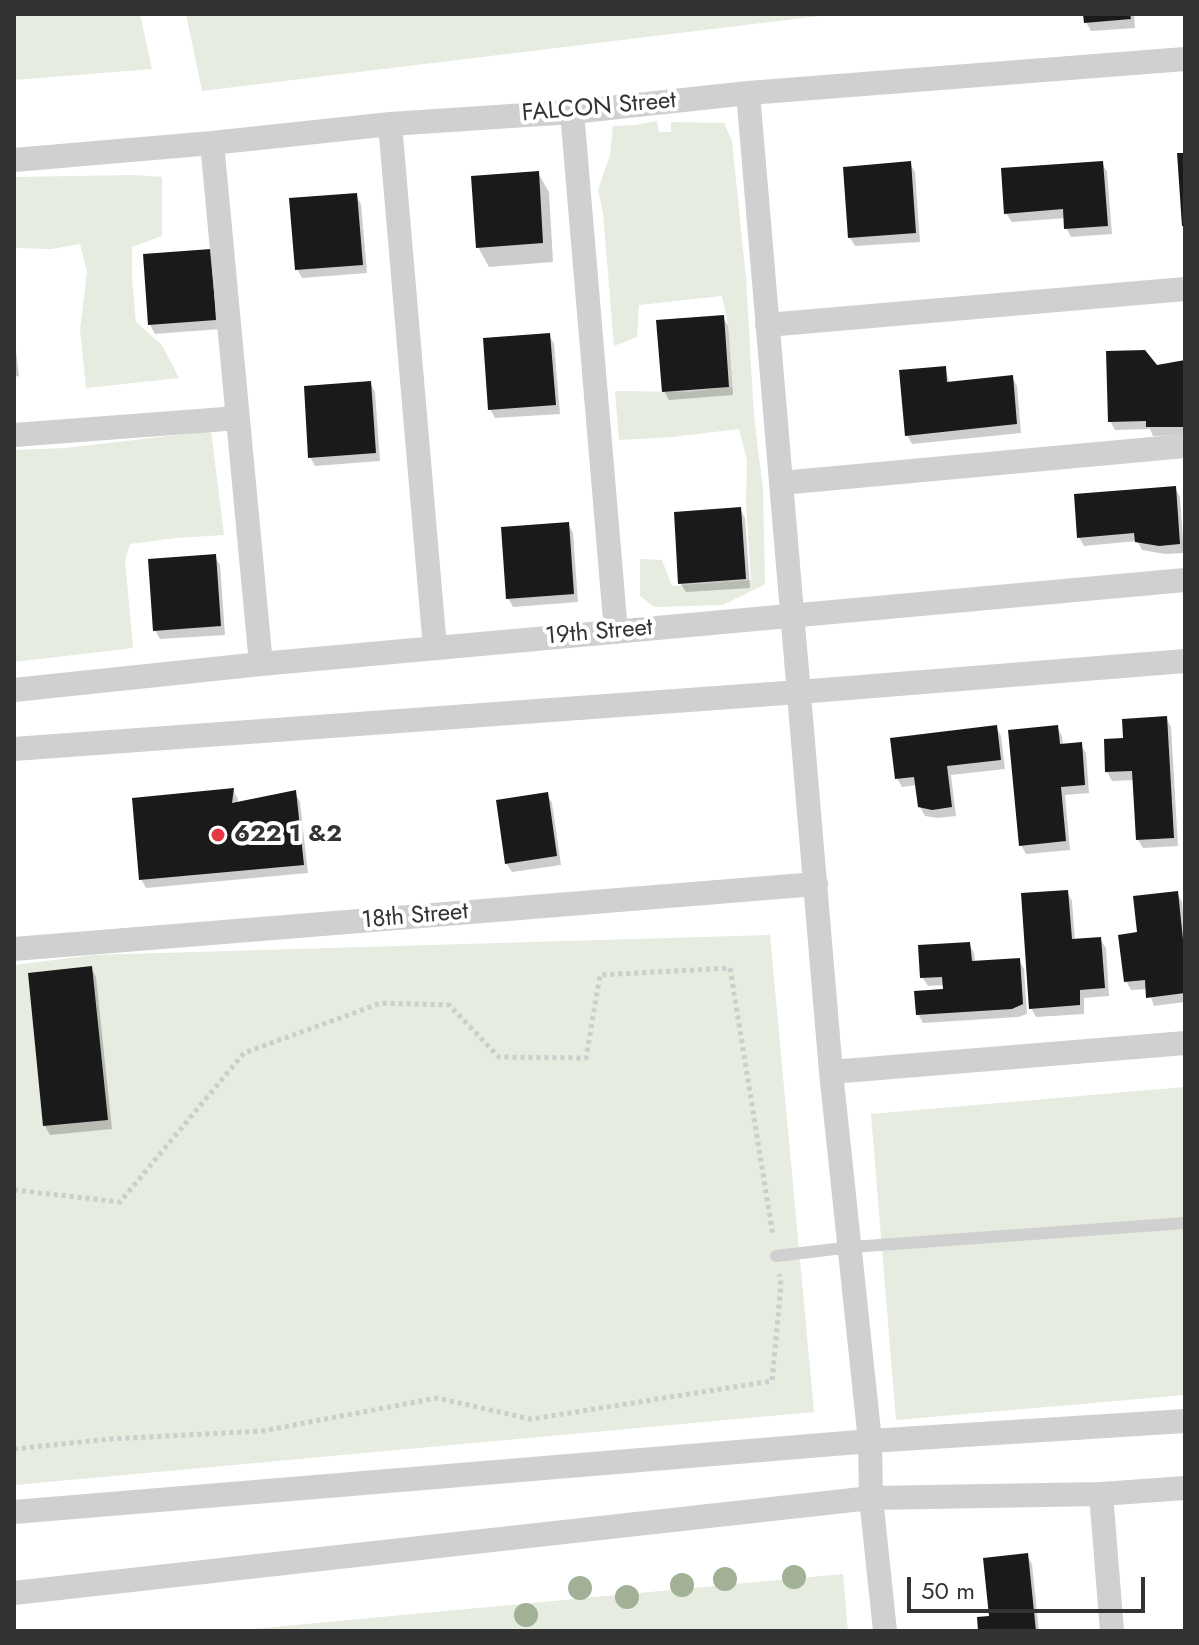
<!DOCTYPE html>
<html>
<head>
<meta charset="utf-8">
<style>
	body { margin:0 }
	#map { position:relative; width:1199px; height:1645px; overflow:hidden; background:#fff; font-family:Jost,sans-serif }
	canvas { display:block }
	.frame { position:absolute; inset:0; border:16px solid #333; pointer-events:none }
	.scale { position:absolute; left:907px; top:1577px; width:238px; height:36px; box-sizing:border-box; border:4px solid #333; border-top:0; padding-left:10px; font-size:24px; line-height:28px; white-space:nowrap; color:#333; -webkit-text-stroke:6px #fff; paint-order:stroke }
</style>
</head>
<body>
<div id="map">
<canvas width="1199" height="1645"></canvas>
<div class="frame"></div>
<div class="scale">50 m</div>
</div>
<script>
const ctx = document.querySelector('canvas').getContext('2d');
ctx.lineJoin = 'round';
function fill(path, color) {
  ctx.fillStyle = color;
  ctx.fill(path, 'evenodd');
}
function trace(path, color, width, dash) {
  ctx.strokeStyle = color;
  ctx.lineWidth = width;
  ctx.lineCap = dash ? 'butt' : 'round';
  ctx.setLineDash(dash || []);
  ctx.stroke(path);
}
function label(font, color, halo, rows, align = 'center') {
  ctx.font = font + ' Jost,sans-serif';
  ctx.lineWidth = 8;
  ctx.setLineDash([]);
  ctx.textBaseline = 'middle';
  ctx.strokeStyle = halo;
  ctx.fillStyle = color;
  for (const [text, x, y, turn = 0] of rows) {
    ctx.save();
    ctx.translate(x, y);
    ctx.rotate((+turn || 0) * Math.PI / 180);
    ctx.textAlign = isNaN(turn) ? turn : align;
    if (halo) ctx.strokeText(text, 0, 0);
    ctx.fillText(text, 0, 0);
    ctx.restore();
  }
}
const green = new Path2D(`
	M 14,14 L 140,14 L 152,69 L 14,80 Z
	M 186,14 L 836,14 L 202,91 Z
	M 657,121 L 659,132 L 671,132 L 671,122 L 724,123 L 732,141 L 746,278 L 754,416 L 763,489 L 765,584 L 723,605 L 654,607 L 640,596 L 640,559 L 662,560 L 672,586 L 751,580 L 746,502 L 747,460 L 739,429 L 672,437 L 619,440 L 615,391 L 690,392 L 732,387 L 727,319 L 722,296 L 639,305 L 637,337 L 614,346 L 603,213 L 598,190 L 610,155 L 613,126 L 636,125 Z
	M 134,175 L 162,177 L 162,236 L 132,247 L 132,280 L 136,322 L 162,345 L 179,378 L 86,388 L 80,330 L 87,272 L 80,244 L 51,249 L 14,248 L 14,177 Z
	M 211,431 L 224,535 L 176,538 L 130,544 L 125,561 L 133,648 L 14,662 L 14,450 L 66,448 Z
	M 770,935 L 814,1412 L 14,1485 L 14,965 L 94,955 Z
	M 1185,1087 L 1185,1395 L 896,1420 L 871,1114 Z
	M 843,1574 L 848,1631 L 231,1631 Z`);
const shadow = new Path2D(`
	M 1085,14 L 1134,14 L 1135,28 L 1091,31 L 1086,22 Z
	M 1102,163 L 1107,172 L 1112,234 L 1071,237 L 1066,228 L 1066,218 L 1012,222 L 1006,213 Z
	M 910,164 L 915,172 L 920,242 L 855,246 L 850,238 Z
	M 538,173 L 549,192 L 553,262 L 489,267 L 478,247 Z
	M 356,195 L 361,204 L 367,273 L 302,278 L 297,269 Z
	M 210,251 L 220,329 L 155,334 L 150,325 Z
	M 723,317 L 728,326 L 733,395 L 669,400 L 664,391 Z
	M 14,334 L 19,376 L 14,377 Z
	M 549,335 L 554,344 L 560,414 L 495,418 L 490,409 Z
	M 1185,362 L 1185,435 L 1153,436 L 1150,429 L 1115,430 L 1110,421 L 1156,367 Z
	M 945,368 L 950,384 L 1012,377 L 1017,386 L 1021,433 L 912,444 L 907,435 Z
	M 370,383 L 375,392 L 380,461 L 315,466 L 310,457 Z
	M 1175,488 L 1180,497 L 1184,553 L 1165,554 L 1142,550 L 1137,541 L 1084,546 L 1079,537 Z
	M 740,509 L 745,518 L 750,588 L 686,592 L 680,583 Z
	M 568,524 L 573,533 L 578,602 L 513,607 L 508,598 Z
	M 215,557 L 220,565 L 225,635 L 160,639 L 155,630 Z
	M 1166,718 L 1171,727 L 1178,846 L 1143,848 L 1138,840 L 1135,780 L 1112,781 L 1107,772 L 1125,740 Z
	M 996,727 L 1001,736 L 1005,769 L 951,775 L 956,816 L 938,818 L 925,816 L 920,807 L 917,785 L 902,787 L 897,778 Z
	M 1057,727 L 1062,736 L 1063,746 L 1080,744 L 1086,753 L 1089,793 L 1065,795 L 1070,850 L 1026,854 L 1021,845 Z
	M 233,790 L 238,799 L 237,804 L 295,793 L 300,802 L 308,873 L 146,888 L 141,879 Z
	M 547,794 L 552,803 L 561,865 L 512,872 L 506,863 Z
	M 1067,892 L 1072,901 L 1075,941 L 1100,939 L 1106,948 L 1109,996 L 1084,998 L 1084,1014 L 1036,1017 L 1031,1008 Z
	M 1177,893 L 1182,902 L 1185,932 L 1185,1002 L 1154,1006 L 1148,989 L 1131,990 L 1126,981 L 1139,934 Z
	M 969,944 L 974,953 L 975,962 L 1019,960 L 1024,969 L 1027,1014 L 1018,1017 L 923,1023 L 918,1014 L 945,991 L 944,985 L 928,986 L 922,977 Z
	M 91,968 L 96,977 L 112,1129 L 50,1135 L 45,1126 Z
	M 1027,1555 L 1032,1564 L 1039,1631 L 980,1631 L 991,1618 Z`);
const building = new Path2D(`
	M 1083,14 L 1130,14 L 1131,19 L 1084,23 Z
	M 1177,153 L 1185,153 L 1185,226 L 1182,226 Z
	M 911,161 L 916,233 L 848,238 L 843,167 Z
	M 1103,161 L 1108,226 L 1064,229 L 1063,209 L 1004,214 L 1001,168 Z
	M 539,171 L 543,243 L 476,248 L 471,176 Z
	M 357,193 L 363,265 L 295,270 L 289,198 Z
	M 211,249 L 216,320 L 148,325 L 143,254 Z
	M 724,315 L 729,387 L 662,392 L 656,320 Z
	M 550,333 L 556,405 L 488,410 L 483,338 Z
	M 1145,350 L 1157,365 L 1185,360 L 1185,427 L 1146,427 L 1146,421 L 1108,422 L 1106,351 Z
	M 946,366 L 947,382 L 1013,375 L 1017,424 L 905,436 L 899,370 Z
	M 371,381 L 376,453 L 308,458 L 304,386 Z
	M 1176,486 L 1180,544 L 1159,546 L 1135,542 L 1134,533 L 1077,538 L 1074,494 Z
	M 741,507 L 746,579 L 678,584 L 674,512 Z
	M 569,522 L 574,594 L 506,599 L 501,527 Z
	M 216,554 L 221,626 L 153,631 L 148,559 Z
	M 1167,716 L 1174,838 L 1136,840 L 1132,771 L 1105,772 L 1104,739 L 1123,738 L 1122,719 Z
	M 997,725 L 1001,760 L 947,766 L 952,807 L 932,810 L 918,807 L 914,777 L 895,779 L 890,738 Z
	M 1058,725 L 1060,744 L 1082,742 L 1085,785 L 1061,787 L 1066,841 L 1019,846 L 1008,730 Z
	M 234,788 L 232,803 L 296,790 L 304,865 L 139,880 L 132,798 Z
	M 548,792 L 557,856 L 505,864 L 496,800 Z
	M 1068,890 L 1072,939 L 1101,937 L 1105,988 L 1080,990 L 1080,1005 L 1029,1009 L 1021,893 Z
	M 1178,891 L 1185,959 L 1185,993 L 1146,998 L 1145,980 L 1124,982 L 1118,935 L 1137,932 L 1133,896 Z
	M 970,942 L 972,961 L 1020,958 L 1023,1004 L 1012,1009 L 916,1015 L 914,991 L 943,989 L 942,977 L 920,978 L 918,945 Z
	M 92,966 L 108,1120 L 43,1126 L 28,973 Z
	M 1028,1553 L 1036,1631 L 978,1631 L 977,1617 L 989,1616 L 983,1558 Z`);
const path = new Path2D(`
	M 14,1190 L 120,1202 L 244,1053 L 381,1003 L 449,1005 L 499,1057 L 586,1058 L 600,975 L 730,968 L 773,1236
	M 14,1449 L 110,1439 L 262,1431 L 437,1398 L 531,1419 L 772,1381 L 781,1285 L 779,1274`);
const service = new Path2D(`
	M 776,1256 L 852,1247 L 1185,1223`);
const minor = new Path2D(`
	M 748,93 L 831,1072 L 870,1441 L 871,1498 L 885,1631
	M 572,112 L 616,632
	M 390,124 L 435,648
	M 212,143 L 261,664
	M 14,160 L 212,143 L 390,124 L 572,112 L 748,93 L 1185,59
	M 767,325 L 1185,289
	M 14,435 L 238,418
	M 781,483 L 1185,446
	M 14,690 L 261,664 L 1185,580
	M 14,749 L 799,692 L 1185,661
	M 14,949 L 816,884
	M 831,1072 L 1185,1043
	M 1101,1494 L 1112,1631
	M 14,1512 L 870,1441 L 1185,1421
	M 14,1593 L 871,1498 L 1101,1494 L 1185,1488`);
const trees = [
	[794,1577],
	[725,1579],
	[682,1585],
	[580,1588],
	[627,1597],
	[526,1615]
];
const markers = [
	[218,835,8,"#e63946"]
];
const streetNames = [
	["FALCON Street",599,108,-5],
	["19th Street",599,633,-5],
	["18th Street",415,917,-5]
];
const poiNames = [
	["622 1 &2",234,835]
];
fill(green, '#e6ecdf');
fill(shadow, '#0003');
fill(building, '#1a1a1a');
trace(path, '#cdcdcd', 5, [4, 4]);
trace(service, '#d0d0d0', 12);
trace(minor, '#d0d0d0', 24);
ctx.fillStyle = '#a2b095';
for (const [x, y] of trees) {
  ctx.beginPath();
  ctx.arc(x, y, 12, 0, 2 * Math.PI);
  ctx.fill();
}
for (const [x, y, r, color] of markers) {
  const dot = new Path2D();
  dot.arc(x, y, r, 0, 2 * Math.PI);
  ctx.fillStyle = color;
  ctx.fill(dot);
  trace(dot, '#fff', 3);
}
label('24px', '#333', '#fff', streetNames);
label('bold 24px', '#333', '#fff', poiNames, 'left');
</script>
</body>
</html>
